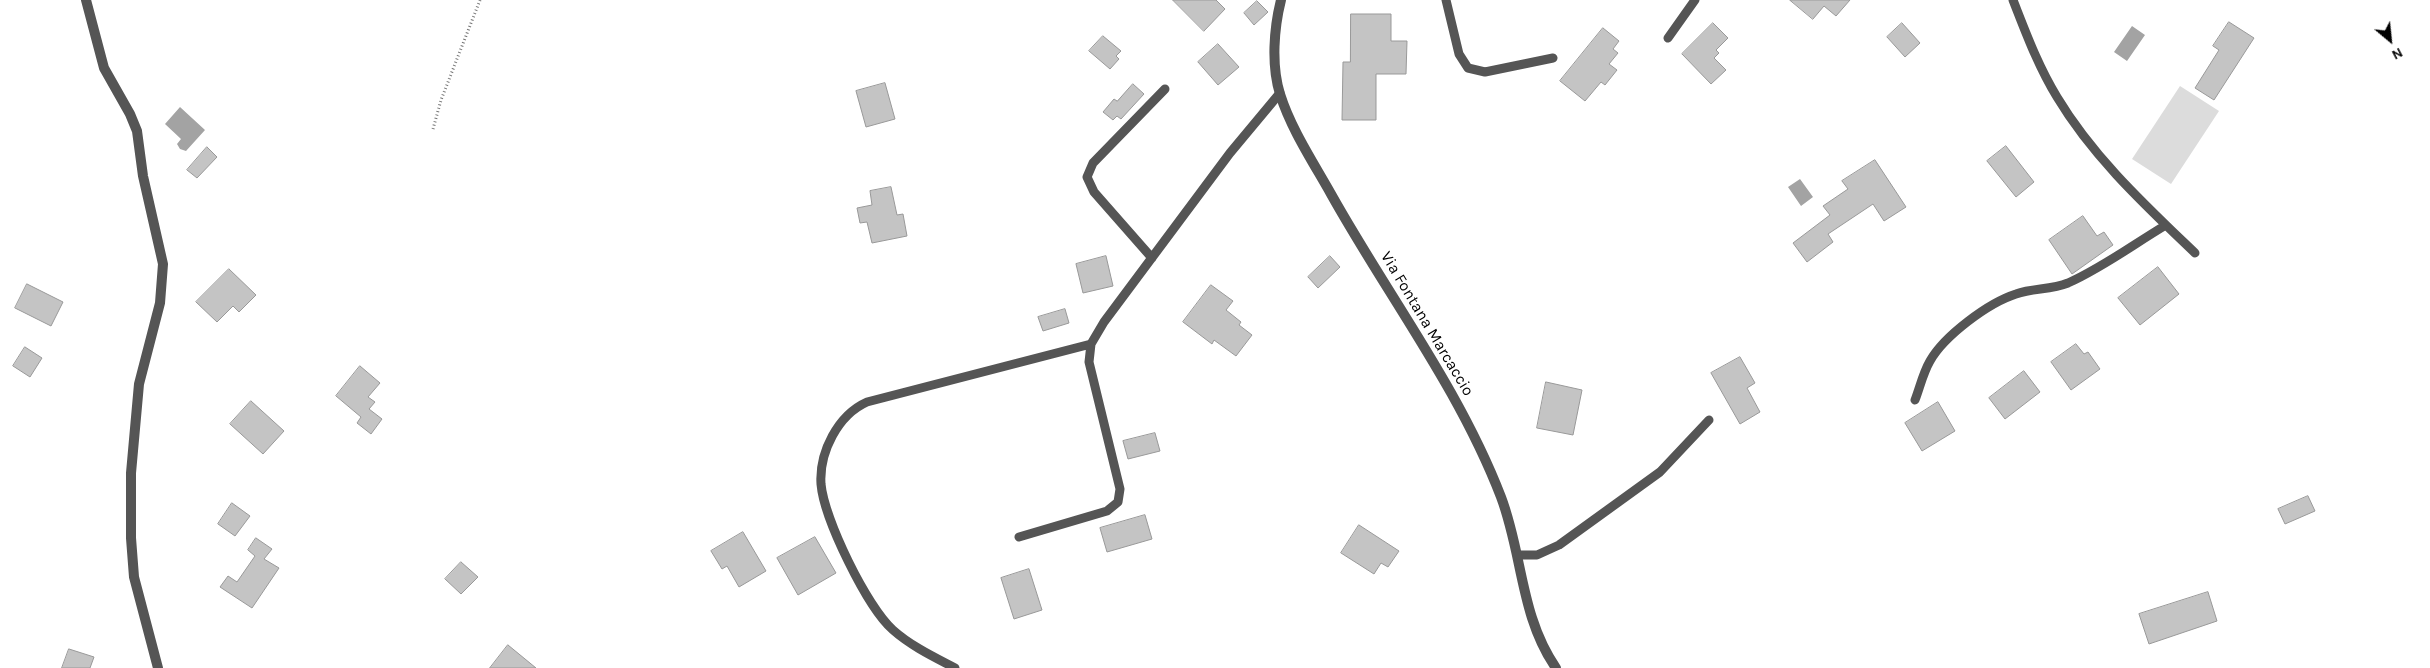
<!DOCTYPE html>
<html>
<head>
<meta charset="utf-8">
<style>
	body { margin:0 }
	#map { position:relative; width:2430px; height:668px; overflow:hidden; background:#fff; font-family:Karla,sans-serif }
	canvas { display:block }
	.north { position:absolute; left:2365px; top:15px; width:50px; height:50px; -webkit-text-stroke:4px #fff; paint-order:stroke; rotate:152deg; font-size:14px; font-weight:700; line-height:20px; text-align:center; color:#000 }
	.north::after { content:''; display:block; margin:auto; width:18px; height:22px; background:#000; clip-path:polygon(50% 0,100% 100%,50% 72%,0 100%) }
</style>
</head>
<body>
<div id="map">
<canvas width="2430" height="668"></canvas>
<div class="north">N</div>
</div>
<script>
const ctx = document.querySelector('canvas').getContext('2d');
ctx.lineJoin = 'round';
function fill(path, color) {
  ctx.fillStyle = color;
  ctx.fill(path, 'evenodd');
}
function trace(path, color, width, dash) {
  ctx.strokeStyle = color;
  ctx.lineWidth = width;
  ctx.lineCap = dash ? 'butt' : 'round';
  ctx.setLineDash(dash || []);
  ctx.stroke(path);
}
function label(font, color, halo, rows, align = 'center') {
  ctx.font = font + ' Karla,sans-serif';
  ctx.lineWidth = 4;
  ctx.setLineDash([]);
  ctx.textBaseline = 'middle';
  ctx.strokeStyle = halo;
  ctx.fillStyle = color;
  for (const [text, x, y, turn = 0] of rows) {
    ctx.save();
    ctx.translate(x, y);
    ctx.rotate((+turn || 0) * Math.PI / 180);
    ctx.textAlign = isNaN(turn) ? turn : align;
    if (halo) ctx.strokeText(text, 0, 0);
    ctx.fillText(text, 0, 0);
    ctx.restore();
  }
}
const green = new Path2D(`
	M 2180,86 L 2219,111 L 2171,184 L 2132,159 Z`);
const water = new Path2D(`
	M 2132,26 L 2145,35 L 2127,61 L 2114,52 Z
	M 180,107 L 205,130 L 186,151 L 180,149 L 177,144 L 181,139 L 165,124 Z
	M 1800,179 L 1813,197 L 1801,206 L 1788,187 Z`);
const building = new Path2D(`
	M 1173,0 L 1216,0 L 1225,9 L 1204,31 Z
	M 1790,0 L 1850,0 L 1836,16 L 1824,6 L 1813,19 Z
	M 1257,1 L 1268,12 L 1254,25 L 1244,13 Z
	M 1351,14 L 1391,14 L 1391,41 L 1407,41 L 1406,74 L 1376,74 L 1376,120 L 1342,120 L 1343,62 L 1350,62 Z
	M 2229,22 L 2254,38 L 2214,100 L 2195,88 L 2219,50 L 2213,46 Z
	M 1713,23 L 1728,38 L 1716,50 L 1719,53 L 1714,58 L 1726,70 L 1711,84 L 1682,54 Z
	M 1902,23 L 1920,43 L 1905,57 L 1887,37 Z
	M 1603,28 L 1619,41 L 1613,49 L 1618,53 L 1609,64 L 1617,70 L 1605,85 L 1601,82 L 1585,101 L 1560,81 Z
	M 1103,36 L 1121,51 L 1116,56 L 1119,59 L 1110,69 L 1089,51 Z
	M 1218,44 L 1239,67 L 1218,85 L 1198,62 Z
	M 885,83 L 895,119 L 866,127 L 856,91 Z
	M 1133,84 L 1144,94 L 1121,119 L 1117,116 L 1113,120 L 1103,112 L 1114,99 L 1117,101 Z
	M 2006,146 L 2034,182 L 2016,197 L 1987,161 Z
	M 207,147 L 217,157 L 197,178 L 187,170 Z
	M 1875,160 L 1906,207 L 1884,221 L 1873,204 L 1828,234 L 1833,242 L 1807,262 L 1793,243 L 1830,215 L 1823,206 L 1848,189 L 1842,181 Z
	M 891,187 L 897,215 L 903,214 L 907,236 L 872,243 L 867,222 L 860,223 L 857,208 L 872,205 L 870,191 Z
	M 2083,216 L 2097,236 L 2104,232 L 2113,245 L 2072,274 L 2049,240 Z
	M 1106,256 L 1113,286 L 1083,293 L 1076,264 Z
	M 1330,256 L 1340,267 L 1318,288 L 1308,277 Z
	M 2158,267 L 2179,294 L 2140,325 L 2118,298 Z
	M 229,269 L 256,295 L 239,312 L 233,306 L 217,322 L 196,302 Z
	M 27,284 L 63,302 L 51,326 L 15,308 Z
	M 1211,285 L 1233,301 L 1226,310 L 1241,322 L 1239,325 L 1252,335 L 1236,356 L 1214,340 L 1212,344 L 1183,322 Z
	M 1065,309 L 1069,323 L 1043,331 L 1038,317 Z
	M 2076,344 L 2084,354 L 2088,352 L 2100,369 L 2071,390 L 2051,362 Z
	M 25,347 L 42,358 L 30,377 L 13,366 Z
	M 1740,357 L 1755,383 L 1747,388 L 1760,412 L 1740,424 L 1711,373 Z
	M 360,366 L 380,383 L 368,397 L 375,402 L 369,409 L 382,419 L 371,434 L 357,423 L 361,417 L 336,396 Z
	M 2024,371 L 2040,392 L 2005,419 L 1989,398 Z
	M 1546,382 L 1582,390 L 1573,435 L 1537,428 Z
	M 251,401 L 284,431 L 263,454 L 230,424 Z
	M 1938,402 L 1955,431 L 1922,451 L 1905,423 Z
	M 1155,433 L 1160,451 L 1128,459 L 1123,441 Z
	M 2308,496 L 2315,511 L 2285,524 L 2278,509 Z
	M 232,503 L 250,516 L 235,536 L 218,524 Z
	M 1145,515 L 1152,539 L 1107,552 L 1100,528 Z
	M 1359,525 L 1399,551 L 1388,567 L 1381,563 L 1374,574 L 1341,553 Z
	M 743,532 L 766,571 L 739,587 L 727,566 L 722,569 L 711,551 Z
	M 815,537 L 836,573 L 798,595 L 777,558 Z
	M 256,538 L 272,549 L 264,559 L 279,568 L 252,608 L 220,587 L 228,576 L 237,582 L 255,556 L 248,550 Z
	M 461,562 L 478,577 L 461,594 L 445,579 Z
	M 1029,569 L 1042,610 L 1014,619 L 1001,578 Z
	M 2208,592 L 2217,621 L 2149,644 L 2139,614 Z
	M 508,645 L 536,668 L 490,668 Z
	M 69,649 L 94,657 L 90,668 L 62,668 Z`);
const path = new Path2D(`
	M 433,129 L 441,100 L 480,0`);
const service = new Path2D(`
	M 1446,0 L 1459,54 L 1468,68 L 1485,72 L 1553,58
	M 2013,0 C 2026,33 2038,66 2057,97 C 2093,157 2145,205 2195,253
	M 1668,38 L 1695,0
	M 1152,258 L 1094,192 L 1087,177 L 1093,163 L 1165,89
	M 1915,400 C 1920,387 1923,373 1930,361 C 1944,336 1988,303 2016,294 C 2033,288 2051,290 2068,283 C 2102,268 2134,244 2166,225
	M 1019,537 L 1107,511 L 1118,502 L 1120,489 L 1089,362 L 1091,344 L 1104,322 L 1230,153 L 1280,93
	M 1518,555 L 1537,555 L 1559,545 L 1660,472 L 1709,420
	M 955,668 C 934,657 911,646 893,630 C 867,607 824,519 821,484 C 819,452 838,415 867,402 L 1091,344`);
const minor = new Path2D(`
	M 86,0 L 104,68 L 130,114 L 137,131 L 143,176 L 163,264 L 160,303 L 139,384 L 131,473 L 131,538 L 134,577 L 158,668
	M 1281,0 C 1274,28 1271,65 1280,94 C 1291,129 1313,162 1331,194 C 1388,296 1459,388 1501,497 C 1523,555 1520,616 1556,668`);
const streetNames = [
	["Via Fontana Marcaccio",1427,324,59]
];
fill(green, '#dcdcdc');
fill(water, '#a3a3a3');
fill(building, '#c4c4c4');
trace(building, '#999', 1);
trace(path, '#777', 3, [1, 2.5]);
trace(service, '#555', 9);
trace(minor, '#555', 10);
label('16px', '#000', '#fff', streetNames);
</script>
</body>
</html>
